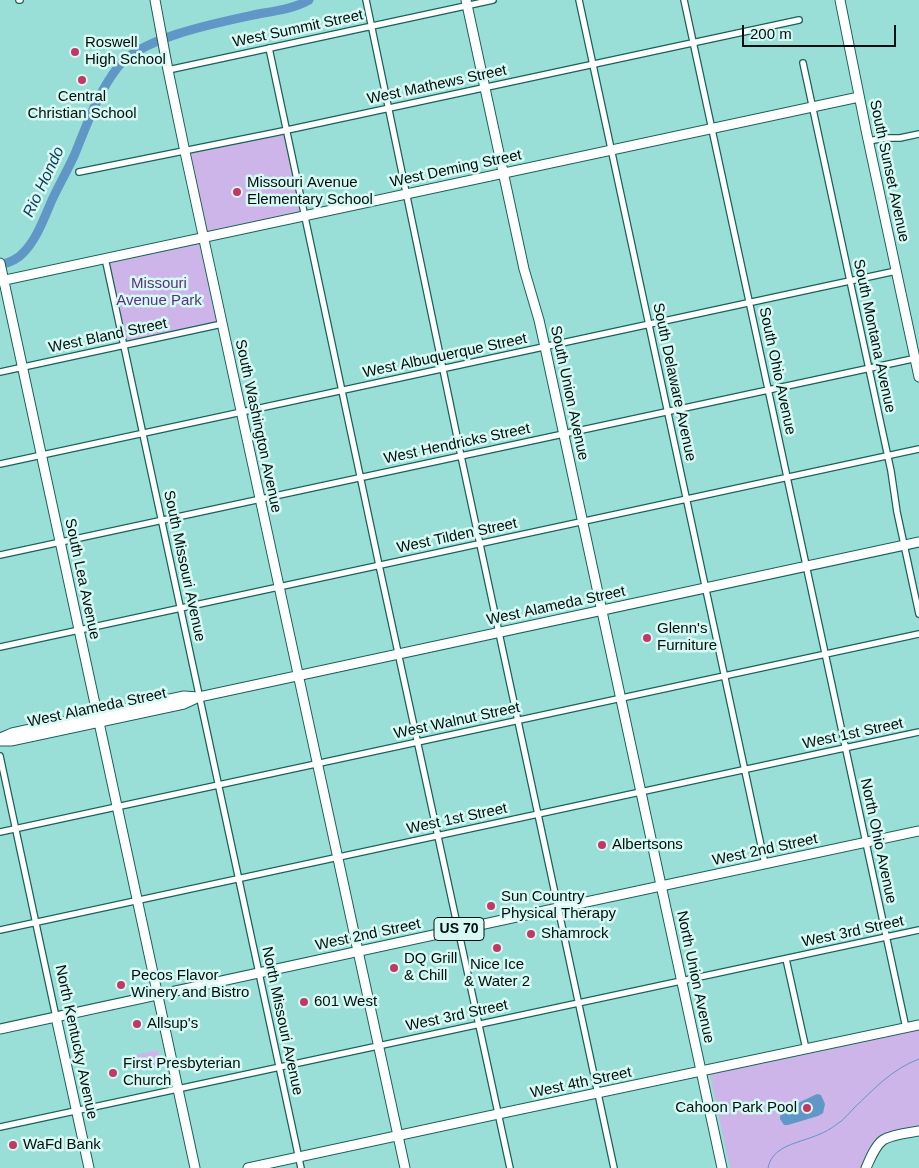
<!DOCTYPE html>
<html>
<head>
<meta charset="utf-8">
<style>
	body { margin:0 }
	#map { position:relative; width:919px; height:1168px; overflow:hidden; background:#9adfd7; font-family:Helvetica,sans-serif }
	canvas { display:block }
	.scale { position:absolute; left:742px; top:25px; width:154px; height:22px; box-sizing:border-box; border:2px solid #000f0e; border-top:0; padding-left:6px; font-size:15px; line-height:18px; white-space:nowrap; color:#000f0e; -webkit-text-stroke:4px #d7f9f4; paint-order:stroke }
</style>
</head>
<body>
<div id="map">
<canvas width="919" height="1168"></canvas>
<div class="scale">200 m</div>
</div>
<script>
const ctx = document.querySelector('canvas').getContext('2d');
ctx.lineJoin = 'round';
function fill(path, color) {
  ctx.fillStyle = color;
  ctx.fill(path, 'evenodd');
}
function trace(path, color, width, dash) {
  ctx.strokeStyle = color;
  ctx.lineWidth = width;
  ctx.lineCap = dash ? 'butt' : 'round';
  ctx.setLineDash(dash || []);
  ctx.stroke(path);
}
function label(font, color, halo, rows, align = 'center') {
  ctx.font = font + ' Helvetica,sans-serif';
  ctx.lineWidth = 5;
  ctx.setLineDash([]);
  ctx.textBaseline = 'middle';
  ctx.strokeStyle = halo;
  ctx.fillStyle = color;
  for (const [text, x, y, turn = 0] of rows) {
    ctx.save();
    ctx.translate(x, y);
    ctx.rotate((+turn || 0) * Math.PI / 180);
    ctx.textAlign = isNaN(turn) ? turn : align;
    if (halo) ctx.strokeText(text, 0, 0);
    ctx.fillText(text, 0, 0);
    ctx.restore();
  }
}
const green = new Path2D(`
	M 286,132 L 299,212 L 304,213 L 206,235 L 188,154 Z
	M 204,237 L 222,324 L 123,345 L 105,258 Z
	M 919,1025 L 919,1131 L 888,1138 L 866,1168 L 730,1168 L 709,1070 Z
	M 158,1050 L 162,1066 L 139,1071 L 133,1069 L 130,1056 Z`);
const water = new Path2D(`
	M 817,1094 L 821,1095 L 825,1104 L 823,1113 L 818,1116 L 788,1125 L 784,1125 L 780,1119 L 780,1116 L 798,1103 Z`);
const stream = new Path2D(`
	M 768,1168 C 770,1154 783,1147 795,1143 C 809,1138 825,1134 837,1124 C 844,1120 849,1113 854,1108 C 874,1089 892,1069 919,1059`);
const river = new Path2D(`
	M 0,265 C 8,263 17,260 23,253 C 37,239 44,218 52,200 C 59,185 67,171 74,156 C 86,127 98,92 118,67 C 141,37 221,22 258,14 C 275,11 293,9 309,0`);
const street = new Path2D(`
	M 19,0 L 20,0
	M 366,0 L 461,456 L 614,1168
	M 579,0 L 765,864
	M 684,0 L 906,1028
	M 269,48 L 379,565 L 510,1168
	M 803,63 L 891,471 L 897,512 L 919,614
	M 168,70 L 493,0
	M 868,141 L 886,138 L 900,138 L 919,134
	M 79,172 L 278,132 L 799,20
	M 105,258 L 301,1168
	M 0,372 L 222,324
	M 0,464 L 896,271
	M 0,555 L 917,358
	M 0,647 L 919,449
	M 0,756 L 56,1017
	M 0,832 L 919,634
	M 0,930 L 919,732
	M 786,959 L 806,1049
	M 0,1127 L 919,930`);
const secondary = new Path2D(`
	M 155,0 L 168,70 L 185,152 L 405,1168
	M 466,0 L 524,269 L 539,320 L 545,347 L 722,1168
	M 840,0 L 866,130 L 919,377
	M 0,263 L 195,1168
	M 0,281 L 859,97
	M 0,738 L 12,733 L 184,696 L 199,697
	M 0,741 L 11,741 L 184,704 L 199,697 L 919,542
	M 56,1017 L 89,1168
	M 248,1168 L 498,1114 L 919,1025
	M 866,1168 C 870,1159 875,1146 883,1140 C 893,1134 908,1133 919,1131`);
const primary = new Path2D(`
	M 0,1029 L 558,908 L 919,831`);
const markers = [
	[75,52,5,"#c43764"],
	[82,80,5,"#c43764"],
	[237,192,5,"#c43764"],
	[647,638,5,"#c43764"],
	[602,845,5,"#c43764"],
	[491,906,5,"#c43764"],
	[531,934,5,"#c43764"],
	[497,948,5,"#c43764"],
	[394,968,5,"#c43764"],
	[121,985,5,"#c43764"],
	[304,1002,5,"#c43764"],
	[137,1024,5,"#c43764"],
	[113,1073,5,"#c43764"],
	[807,1108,5,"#c43764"],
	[13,1145,5,"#c43764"]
];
const shields = [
	[459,929,50]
];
const shieldNames = [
	["US 70",459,929]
];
const streetNames = [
	["West Summit Street",298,29,-12],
	["West Mathews Street",437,85,-12],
	["West Deming Street",456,169,-12],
	["South Sunset Avenue",889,171,78],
	["West Bland Street",108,336,-12],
	["South Montana Avenue",874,336,78],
	["West Albuquerque Street",445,356,-12],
	["South Ohio Avenue",777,371,78],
	["South Delaware Avenue",674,382,78],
	["South Union Avenue",569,393,78],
	["South Washington Avenue",258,426,78],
	["West Hendricks Street",457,444,-12],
	["West Tilden Street",457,536,-12],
	["South Missouri Avenue",184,566,78],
	["South Lea Avenue",82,579,78],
	["West Alameda Street",556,606,-12],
	["West Alameda Street",97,708,-12],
	["West Walnut Street",457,721,-12],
	["West 1st Street",853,734,-12],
	["West 1st Street",457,819,-12],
	["North Ohio Avenue",878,841,78],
	["West 2nd Street",765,850,-12],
	["West 3rd Street",853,932,-12],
	["West 2nd Street",368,935,-12],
	["North Union Avenue",695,977,78],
	["West 3rd Street",457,1016,-12],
	["North Missouri Avenue",282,1021,78],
	["North Kentucky Avenue",76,1042,78],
	["West 4th Street",581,1083,-12]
];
const poiNames = [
	["Roswell",85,43],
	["High School",85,60],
	["Central",82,97,"center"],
	["Christian School",82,114,"center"],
	["Missouri Avenue",247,183],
	["Elementary School",247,200],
	["Glenn's",657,629],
	["Furniture",657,646],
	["Albertsons",612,845],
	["Sun Country",501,897],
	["Physical Therapy",501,914],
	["Shamrock",541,934],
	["DQ Grill",404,959],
	["& Chill",404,976],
	["Nice Ice",497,965,"center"],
	["& Water 2",497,982,"center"],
	["Pecos Flavor",131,976],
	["Winery and Bistro",131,993],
	["601 West",314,1002],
	["Allsup's",147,1024],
	["First Presbyterian",123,1064],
	["Church",123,1081],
	["Cahoon Park Pool",797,1108,"right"],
	["WaFd Bank",23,1145]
];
const parkNames = [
	["Missouri",159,284],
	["Avenue Park",159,301]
];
const waterNames = [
	["Rio Hondo",44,182,-65]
];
fill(green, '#cdb4e9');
fill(water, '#6197c7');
trace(stream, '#6197c7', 1);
trace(river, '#6197c7', 9);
trace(street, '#18625b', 8);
trace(secondary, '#18625b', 11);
trace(primary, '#18625b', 11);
trace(street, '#fff', 5.5);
trace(secondary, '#fff', 9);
trace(primary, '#fff', 9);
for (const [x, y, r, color] of markers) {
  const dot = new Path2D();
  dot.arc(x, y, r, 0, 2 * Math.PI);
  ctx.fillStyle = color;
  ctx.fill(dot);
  trace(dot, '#d7f9f4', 2);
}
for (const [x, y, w] of shields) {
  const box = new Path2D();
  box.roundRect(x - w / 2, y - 11.5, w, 23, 4);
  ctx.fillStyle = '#d7f9f4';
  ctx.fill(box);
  trace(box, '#000f0e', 1);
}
label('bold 14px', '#000f0e', null, shieldNames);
label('15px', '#000f0e', '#d7f9f4', streetNames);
label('15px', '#000f0e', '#d7f9f4', poiNames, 'left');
label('15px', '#58327a', '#d7f9f4', parkNames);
label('italic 16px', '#103a5a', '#d7f9f4', waterNames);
</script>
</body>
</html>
